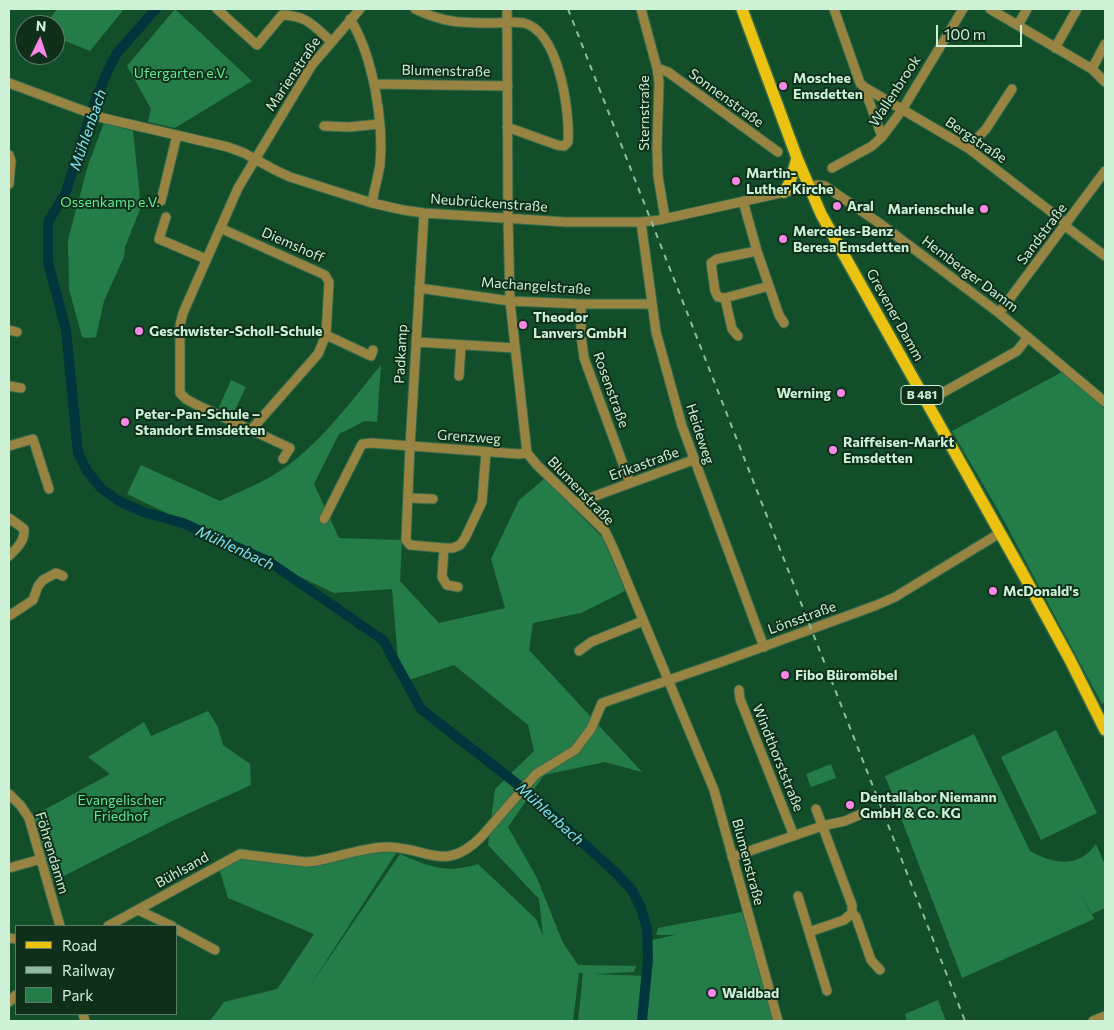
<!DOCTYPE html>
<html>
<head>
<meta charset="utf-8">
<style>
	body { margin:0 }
	#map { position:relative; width:1114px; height:1030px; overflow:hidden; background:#134e2b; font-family:Commissioner,sans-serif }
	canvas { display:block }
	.frame { position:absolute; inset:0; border:10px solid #cdf1d6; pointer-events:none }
	.legend { position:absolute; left:15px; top:925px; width:162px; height:90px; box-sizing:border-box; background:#102f1b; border:1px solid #5c7d66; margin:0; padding:6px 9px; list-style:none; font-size:15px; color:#cdf1d6 }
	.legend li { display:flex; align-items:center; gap:10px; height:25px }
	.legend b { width:25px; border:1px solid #5c7d66 }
	.north { position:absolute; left:15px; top:15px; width:50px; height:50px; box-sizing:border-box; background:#102f1b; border:1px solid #5c7d66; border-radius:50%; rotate:4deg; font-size:14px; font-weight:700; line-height:20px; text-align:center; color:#cdf1d6 }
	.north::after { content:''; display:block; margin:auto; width:18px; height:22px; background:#f987e8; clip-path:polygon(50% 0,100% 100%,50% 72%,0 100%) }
	.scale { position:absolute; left:936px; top:25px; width:86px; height:22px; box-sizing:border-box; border:2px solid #cdf1d6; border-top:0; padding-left:6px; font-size:15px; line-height:18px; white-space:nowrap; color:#cdf1d6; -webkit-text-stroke:4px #102f1b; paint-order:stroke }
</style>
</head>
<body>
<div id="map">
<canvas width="1114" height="1030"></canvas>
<div class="frame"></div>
<ul class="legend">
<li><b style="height:6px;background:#ecc210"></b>Road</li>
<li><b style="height:6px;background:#91bc9f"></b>Railway</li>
<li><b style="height:14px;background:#247c48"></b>Park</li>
</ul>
<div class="north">N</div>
<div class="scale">100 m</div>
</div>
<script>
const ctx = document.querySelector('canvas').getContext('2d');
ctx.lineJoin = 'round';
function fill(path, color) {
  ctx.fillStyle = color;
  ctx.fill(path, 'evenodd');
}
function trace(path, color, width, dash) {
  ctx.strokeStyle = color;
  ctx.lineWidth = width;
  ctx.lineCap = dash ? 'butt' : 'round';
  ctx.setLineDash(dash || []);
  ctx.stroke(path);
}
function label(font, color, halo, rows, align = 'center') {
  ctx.font = font + ' Commissioner,sans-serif';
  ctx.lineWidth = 4;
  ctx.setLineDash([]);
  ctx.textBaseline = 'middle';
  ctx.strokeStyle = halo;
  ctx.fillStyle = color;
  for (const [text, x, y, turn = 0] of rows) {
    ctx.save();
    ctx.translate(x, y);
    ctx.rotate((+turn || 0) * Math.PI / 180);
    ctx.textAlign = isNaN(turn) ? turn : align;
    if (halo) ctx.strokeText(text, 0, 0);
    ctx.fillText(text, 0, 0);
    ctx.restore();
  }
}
const green = new Path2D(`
	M 57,9 L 124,9 L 90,51 L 55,37 L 55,25 L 45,25 Z
	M 175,9 L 252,81 L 175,128 L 148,122 L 151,109 L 127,66 Z
	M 104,123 L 133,131 L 141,207 L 125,247 L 124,257 L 104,301 L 96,337 L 87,338 L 82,337 L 69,289 L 68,240 L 88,165 Z
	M 381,365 L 377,422 L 365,421 L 339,434 L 314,484 L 339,538 L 402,540 L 400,581 L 439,623 L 505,608 L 491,559 L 519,500 L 544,479 L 603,538 L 625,591 L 581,613 L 533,623 L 529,650 L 642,772 L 605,762 L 544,775 L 508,827 L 537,878 L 563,943 L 578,965 L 636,966 L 634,972 L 594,974 L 651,976 L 652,940 L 675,935 L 656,935 L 658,928 L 742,912 L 770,1008 L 772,1009 L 776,1021 L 578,1021 L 583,973 L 579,973 L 573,1021 L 210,1021 L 224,1002 L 277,989 L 314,934 L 228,898 L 219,868 L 241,856 L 306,863 L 382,848 L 398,850 L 308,989 L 400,854 C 431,867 445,874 478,864 L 536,919 L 543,936 L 539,899 L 488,845 L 495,789 L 534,751 L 528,725 L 454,665 L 400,683 L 392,589 L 334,593 L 127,494 L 141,465 L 220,501 C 238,492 258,485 275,474 C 318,448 349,403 381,365 Z
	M 1062,372 L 1105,409 L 1105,702 L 1102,704 L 1003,519 L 952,431 Z
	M 231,380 L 246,387 L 233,414 L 219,407 Z
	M 208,711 L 218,727 L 223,745 L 250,764 L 251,785 L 170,822 L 52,882 L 33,816 L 110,774 L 88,757 L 144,722 L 151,736 Z
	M 1056,730 L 1097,813 L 1041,840 L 1001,757 Z
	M 974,734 L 1030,851 C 1054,864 1078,869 1096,844 L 1105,865 L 1105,908 L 1092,914 L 1077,885 L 1094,919 L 962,978 L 885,776 Z
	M 831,764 L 836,778 L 811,787 L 806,774 Z
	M 938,1000 L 946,1021 L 907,1021 L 905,1014 Z`);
const river = new Path2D(`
	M 156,9 L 117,53 L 108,70 L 94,104 L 66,192 L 48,222 L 48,262 L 66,330 L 78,453 L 87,471 L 101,488 L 119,501 L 143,512 L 183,523 L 268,561 L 383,640 L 421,709 L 521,787 L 616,873 L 632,890 L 641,908 L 647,928 L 648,959 L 642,1021`);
const minor = new Path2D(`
	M 217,9 L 257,45 L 282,15 C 308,16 312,25 331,41
	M 415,9 C 444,23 462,23 493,23 C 503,23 514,21 524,23 C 559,32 570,111 568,142 L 564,146 L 557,145 L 507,127
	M 507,9 L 508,218 L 510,301 L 527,453 L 537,465 L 605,531 L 614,550 L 714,790 L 778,1021
	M 641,9 L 657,68 L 659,82 L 657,147 L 658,176 L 665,218
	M 834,9 L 860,83 L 864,87 L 968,148 L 1067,224
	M 990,9 L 1092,69 L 1105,82
	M 350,19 C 373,55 384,122 380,165 C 378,177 374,190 372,203
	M 1018,25 L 1027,9
	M 1055,48 L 1077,9
	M 657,68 L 668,72 L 778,152
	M 1092,69 L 1105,44
	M 9,83 L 103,118 L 228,147 L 244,153 L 275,170 L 290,177 L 372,203 L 403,210 L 424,213 L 566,222 L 641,222 L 659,220 L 817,185 L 825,186 L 882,225 L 999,313 L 1105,402
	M 375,84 L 508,86
	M 864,87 L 882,137
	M 324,126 L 349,127 L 379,124
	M 968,148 L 986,129 L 1012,89
	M 9,155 L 11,161 L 9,184
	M 832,168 L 872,146 L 882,137 L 902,110 L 963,9
	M 161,201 L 177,135
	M 743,201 L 757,251 L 779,315 L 784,323
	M 424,213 L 410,446 L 406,540 L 410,545 L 444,548 L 453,548 L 460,545 L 465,538 L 482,502 L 486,452
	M 166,217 L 159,239 L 206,259
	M 641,222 L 656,332 L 682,426 L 764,647
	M 1065,226 L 1105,256
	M 220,228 L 325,275 L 329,282 L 326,335 L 318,354 L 251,430
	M 419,288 L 510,301 L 581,304 L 652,304
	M 725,298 L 769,286
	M 581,304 L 581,335 L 584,358 L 630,483
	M 999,313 L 1105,171
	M 9,330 L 17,332
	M 326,335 L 371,356 L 373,350
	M 738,336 L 732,329 L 725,298 L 718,297 L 715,291 L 711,263 L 717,259 L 757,251
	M 416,342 L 515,348
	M 459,376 L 461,345
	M 9,386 L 21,388
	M 926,402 L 1017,351 L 1028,337
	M 9,446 L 33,439 L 49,489
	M 283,459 L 290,448 L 195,404 L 186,399 L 180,393 L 180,325 L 183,313 L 238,188 L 312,65 L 360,9
	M 408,498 L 433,499
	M 576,503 L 693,460
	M 9,518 L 24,529 C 25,541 17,548 9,556
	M 324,519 L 362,444 L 371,443 L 519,454 L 527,453
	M 444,548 L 442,577 L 447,585 L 458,587
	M 9,616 L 33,600 L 38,586 L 43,580 L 56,573 L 63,576
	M 579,651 L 591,642 L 643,621
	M 739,690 L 740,699 L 794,836
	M 9,794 L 21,806 L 29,818 L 60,926
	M 816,809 L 852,905 L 852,913 L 856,917 L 871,960 L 880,970
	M 732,857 L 822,826 L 845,821 L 866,812
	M 9,868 L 41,859
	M 798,896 L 827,991
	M 138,910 L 172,926
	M 108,926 L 240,854 L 306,862 L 316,861 C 338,857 362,848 385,847 C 427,846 444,875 482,836 L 536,774 L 575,750 L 591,729 L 602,703 L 724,661 L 877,605 L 895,597 L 1000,533
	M 176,929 L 215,950
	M 809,932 L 844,920 L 852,913
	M 9,938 L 16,939
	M 9,1002 L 16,995
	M 83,1014 L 85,1021
	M 1093,1021 L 1105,1016`);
const major = new Path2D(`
	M 742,9 L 797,158 L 821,214 L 1022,572 L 1070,660 L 1105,730
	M 784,192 L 790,182 L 797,158`);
const rail = new Path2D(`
	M 568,9 L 965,1021`);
const markers = [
	[783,86,5,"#f987e8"],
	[736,181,5,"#f987e8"],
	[837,206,5,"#f987e8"],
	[984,209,5,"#f987e8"],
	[783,239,5,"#f987e8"],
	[523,325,5,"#f987e8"],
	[139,331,5,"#f987e8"],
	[841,393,5,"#f987e8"],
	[125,422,5,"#f987e8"],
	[833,450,5,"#f987e8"],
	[993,591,5,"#f987e8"],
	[785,675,5,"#f987e8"],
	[850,805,5,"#f987e8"],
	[712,993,5,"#f987e8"]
];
const shields = [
	[922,395,42]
];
const shieldNames = [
	["B 481",922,395]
];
const streetNames = [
	["Blumenstraße",446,71,1],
	["Marienstraße",293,74,-56],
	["Wallenbrook",895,91,-57],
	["Sonnenstraße",726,98,36],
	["Sternstraße",644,113,-90],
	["Bergstraße",976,140,34],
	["Neubrückenstraße",489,203,4],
	["Sandstraße",1042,234,-53],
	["Diemshoff",293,245,24],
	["Hemberger Damm",970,274,37],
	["Machangelstraße",536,286,4],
	["Grevener Damm",895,315,61],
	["Padkamp",401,354,-87],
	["Rosenstraße",611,390,70],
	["Heideweg",700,434,72],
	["Grenzweg",469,437,4],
	["Erikastraße",644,464,-20],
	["Blumenstraße",581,491,46],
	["Lönsstraße",802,618,-20],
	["Windthorststraße",778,758,68],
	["Föhrendamm",52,853,73],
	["Blumenstraße",748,862,75],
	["Bühlsand",182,870,-29]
];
const parkNames = [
	["Ufergarten e.V.",181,73],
	["Ossenkamp e.V.",110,202],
	["Evangelischer",121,800],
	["Friedhof",121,816]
];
const poiNames = [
	["Moschee",793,78],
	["Emsdetten",793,94],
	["Martin-",746,173],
	["Luther Kirche",746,189],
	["Aral",847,206],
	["Marienschule",974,209,"right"],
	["Mercedes-Benz",793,231],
	["Beresa Emsdetten",793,247],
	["Theodor",533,317],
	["Lanvers GmbH",533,333],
	["Geschwister-Scholl-Schule",149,331],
	["Werning",831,393,"right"],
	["Peter-Pan-Schule –",135,414],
	["Standort Emsdetten",135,430],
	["Raiffeisen-Markt",843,442],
	["Emsdetten",843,458],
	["McDonald's",1003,591],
	["Fibo Büromöbel",795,675],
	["Dentallabor Niemann",860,797],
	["GmbH & Co. KG",860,813],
	["Waldbad",722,993]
];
const waterNames = [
	["Mühlenbach",88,130,-71],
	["Mühlenbach",235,548,25],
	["Mühlenbach",550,814,42]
];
fill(green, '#247c48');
trace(river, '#00353e', 10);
trace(minor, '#346b4a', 11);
trace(major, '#346b4a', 14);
trace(minor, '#978342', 9);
trace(major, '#ecc210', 11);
trace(rail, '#91bc9f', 2, [6, 6]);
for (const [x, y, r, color] of markers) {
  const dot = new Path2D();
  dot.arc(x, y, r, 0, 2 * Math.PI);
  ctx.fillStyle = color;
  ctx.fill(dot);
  trace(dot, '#102f1b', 2);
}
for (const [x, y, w] of shields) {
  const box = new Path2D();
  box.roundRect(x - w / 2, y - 9.5, w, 19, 4);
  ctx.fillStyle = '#102f1b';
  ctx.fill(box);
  trace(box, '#cdf1d6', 1);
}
label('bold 12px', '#cdf1d6', null, shieldNames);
label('14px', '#cdf1d6', '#102f1b', streetNames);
label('14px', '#62e793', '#102f1b', parkNames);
label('bold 14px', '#cdf1d6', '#102f1b', poiNames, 'left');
label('italic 15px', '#7ee4fa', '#102f1b', waterNames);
</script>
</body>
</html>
